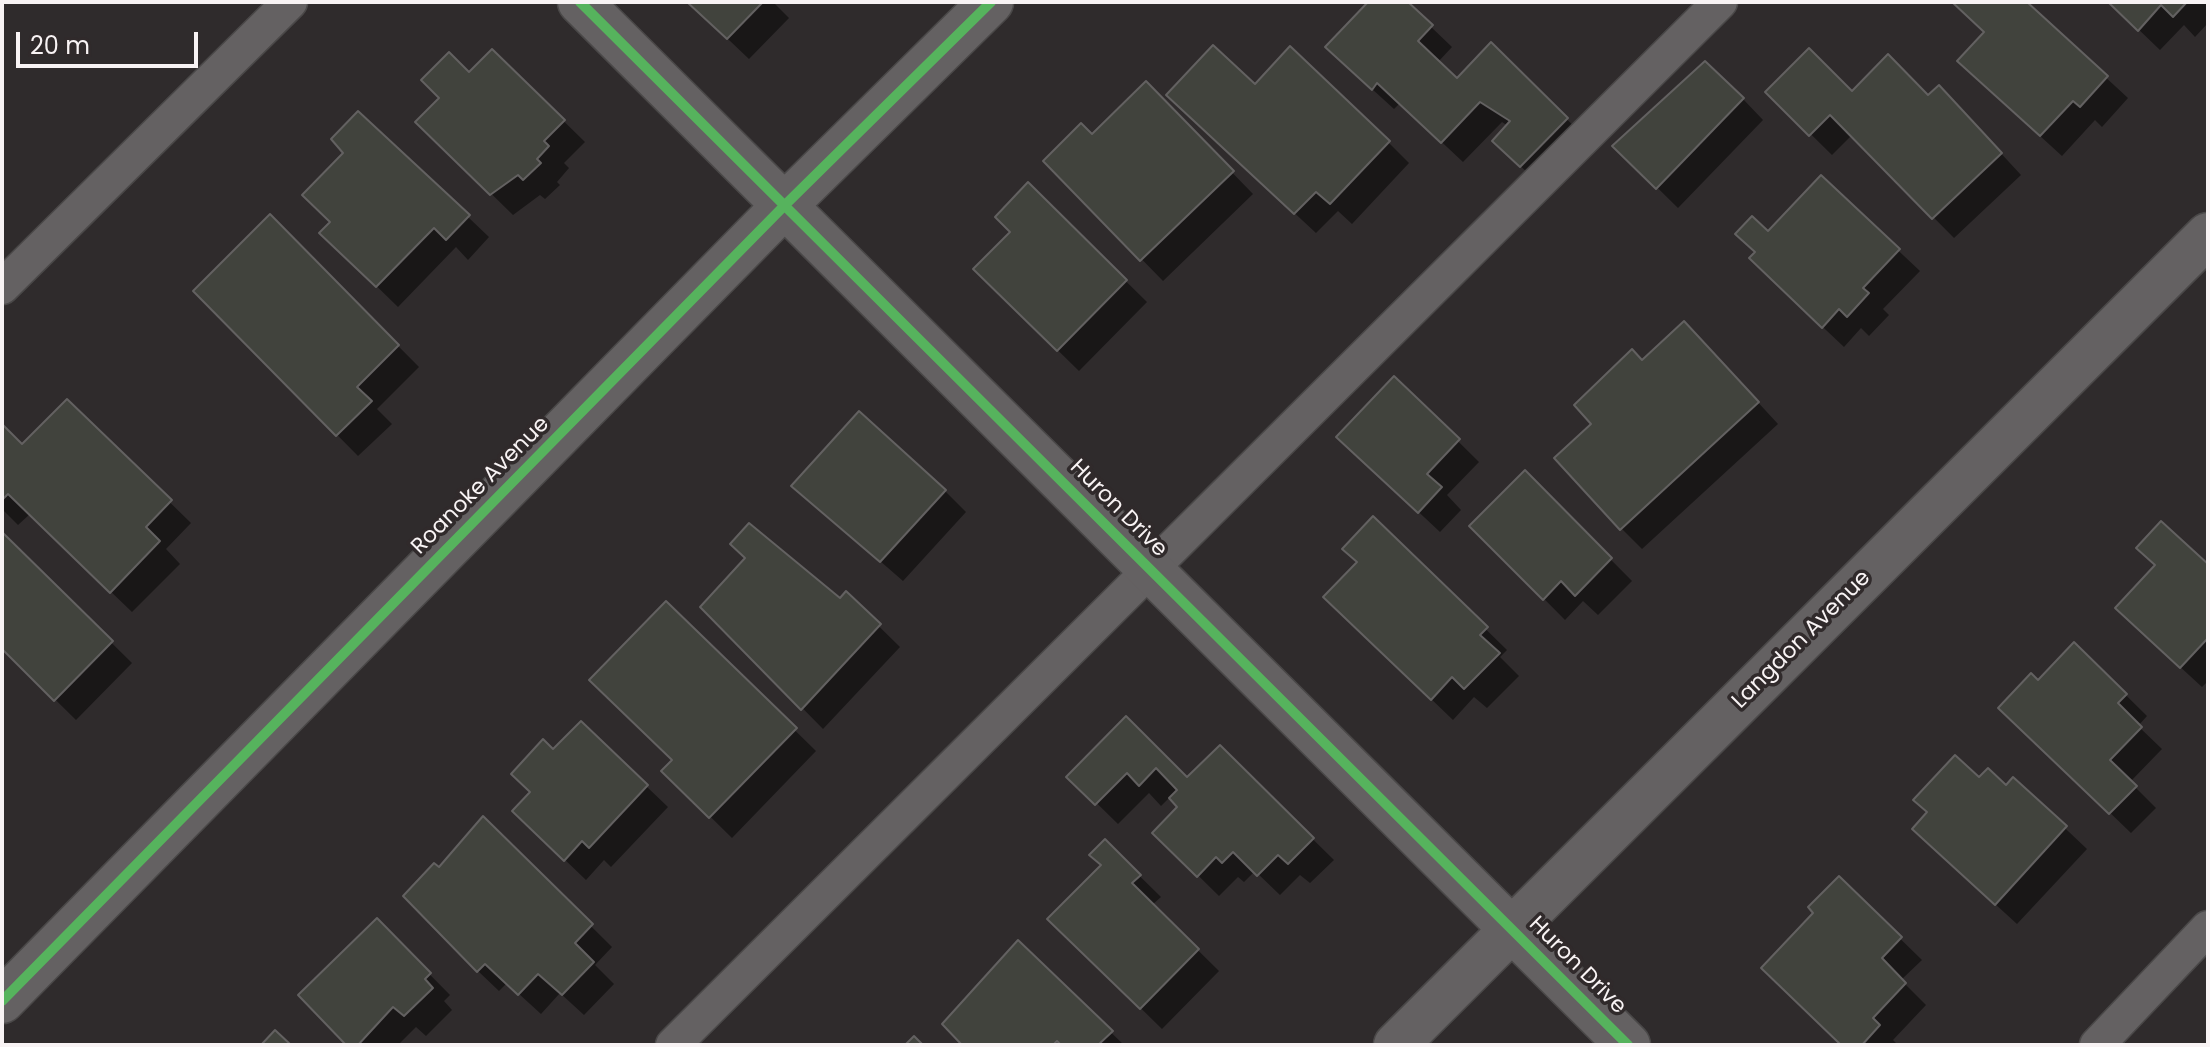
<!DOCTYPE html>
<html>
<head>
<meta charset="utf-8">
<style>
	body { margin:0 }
	#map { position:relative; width:2210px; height:1047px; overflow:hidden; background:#2f2b2c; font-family:Poppins,sans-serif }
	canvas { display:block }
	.frame { position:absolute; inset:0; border:4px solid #f8f3f4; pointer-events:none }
	.scale { position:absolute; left:16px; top:32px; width:182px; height:36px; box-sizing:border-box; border:4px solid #f8f3f4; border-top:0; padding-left:10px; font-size:24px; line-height:28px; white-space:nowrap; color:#f8f3f4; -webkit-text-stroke:6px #302a2b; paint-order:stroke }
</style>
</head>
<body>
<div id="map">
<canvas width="2210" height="1047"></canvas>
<div class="frame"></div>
<div class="scale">20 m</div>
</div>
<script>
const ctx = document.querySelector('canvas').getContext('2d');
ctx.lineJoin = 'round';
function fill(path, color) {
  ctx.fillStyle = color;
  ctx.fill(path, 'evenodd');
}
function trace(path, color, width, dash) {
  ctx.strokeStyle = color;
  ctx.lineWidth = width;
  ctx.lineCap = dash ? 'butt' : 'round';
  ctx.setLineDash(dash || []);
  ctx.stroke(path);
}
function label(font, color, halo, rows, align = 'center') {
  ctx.font = font + ' Poppins,sans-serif';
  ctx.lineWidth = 7;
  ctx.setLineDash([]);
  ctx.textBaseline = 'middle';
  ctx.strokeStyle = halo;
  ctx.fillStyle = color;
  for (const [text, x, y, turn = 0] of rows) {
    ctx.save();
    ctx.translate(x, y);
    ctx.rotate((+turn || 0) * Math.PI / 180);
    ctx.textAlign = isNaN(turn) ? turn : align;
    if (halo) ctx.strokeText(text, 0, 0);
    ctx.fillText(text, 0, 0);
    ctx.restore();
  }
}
const shadow = new Path2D(`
	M 689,2 L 773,2 L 789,18 L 749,59 Z
	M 1370,2 L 1405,2 L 1452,47 L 1438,62 L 1457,80 L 1491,45 L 1588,140 L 1543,187 L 1516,162 L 1508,126 L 1502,122 L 1463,162 L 1400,103 L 1394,109 L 1349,68 Z
	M 1954,2 L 2024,2 L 2128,98 L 2102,127 L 2095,120 L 2062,156 L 1981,82 L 1986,33 Z
	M 2110,2 L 2208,2 L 2208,23 L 2195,37 L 2184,25 L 2160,50 Z
	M 492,51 L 585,142 L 564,163 L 569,168 L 557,182 L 560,185 L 545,199 L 540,195 L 513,215 L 418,122 Z
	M 1146,84 L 1253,194 L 1163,281 L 1046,161 L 1092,137 Z
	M 1255,86 L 1388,142 L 1409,163 L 1352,224 L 1338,211 L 1316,233 L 1190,116 Z
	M 1768,92 L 1929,98 L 1960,109 L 2021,175 L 1954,238 L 1852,135 L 1832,155 Z
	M 1743,99 L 1763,120 L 1678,208 L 1615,146 Z
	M 1821,178 L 1920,271 L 1883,309 L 1889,315 L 1869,336 L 1861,328 L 1844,347 L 1772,279 L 1768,234 Z
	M 1028,185 L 1147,302 L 1079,371 L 975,269 L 1012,232 Z
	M 270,217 L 419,367 L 377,409 L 392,424 L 358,456 L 195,291 Z
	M 468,217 L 489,237 L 468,260 L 456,247 L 398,307 L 322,233 Z
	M 1705,345 L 1778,424 L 1642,549 L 1621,528 L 1594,424 L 1643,362 Z
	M 1395,379 L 1479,462 L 1447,495 L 1461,510 L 1440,532 L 1360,457 Z
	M 67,402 L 191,523 L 166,549 L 180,564 L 132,612 L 30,514 L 18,525 L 2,509 L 2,427 L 22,447 Z
	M 1525,473 L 1632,581 L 1598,615 L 1583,601 L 1565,620 L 1472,526 Z
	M 794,486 L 945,491 L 966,512 L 903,581 Z
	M 1373,519 L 1507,650 L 1500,657 L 1519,676 L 1487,708 L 1474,697 L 1453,720 L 1347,618 Z
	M 2,535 L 132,663 L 76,720 L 2,647 Z
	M 2208,567 L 2208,681 L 2202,687 L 2139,629 Z
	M 846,594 L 900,647 L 823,729 L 703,607 L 840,601 Z
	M 666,604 L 816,751 L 732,838 L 664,771 L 675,760 Z
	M 2075,645 L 2147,716 L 2138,726 L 2162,749 L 2130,782 L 2156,808 L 2131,833 L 2022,728 L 2038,683 Z
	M 1126,719 L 1188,780 L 1220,748 L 1334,860 L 1310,883 L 1300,875 L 1280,895 L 1255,871 L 1244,882 L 1238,877 L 1219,896 L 1155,833 L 1180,807 L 1170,797 L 1161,806 L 1149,793 L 1118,824 L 1069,776 Z
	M 581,724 L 668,807 L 611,867 L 604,860 L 586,880 L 536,832 L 532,793 L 553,752 Z
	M 1980,780 L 2006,788 L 2014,780 L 2087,849 L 2017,924 L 1936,850 Z
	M 483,819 L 612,947 L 595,965 L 614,984 L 584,1015 L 560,993 L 541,1014 L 507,983 L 499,991 L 478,971 L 439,870 Z
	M 1105,842 L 1161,897 L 1152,905 L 1219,971 L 1162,1029 L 1050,919 L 1103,866 Z
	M 1839,879 L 1922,960 L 1901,980 L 1926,1005 L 1893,1040 L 1898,1045 L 1843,1045 L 1816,913 Z
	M 377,921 L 450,995 L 444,1001 L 452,1010 L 426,1036 L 416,1027 L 398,1045 L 349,1045 Z
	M 1018,943 L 1124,1045 L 965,1045 Z`);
const building = new Path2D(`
	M 687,2 L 763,2 L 727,39 Z
	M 1368,2 L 1408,2 L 1433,25 L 1418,41 L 1457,78 L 1491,42 L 1568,118 L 1520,167 L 1492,141 L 1510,121 L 1480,102 L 1441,143 L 1377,83 L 1372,90 L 1325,47 Z
	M 1952,2 L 2027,2 L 2108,76 L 2080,107 L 2073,101 L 2040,136 L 1957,61 L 1984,32 Z
	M 2108,2 L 2187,2 L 2173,17 L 2161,5 L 2138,31 Z
	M 1213,45 L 1255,84 L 1290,46 L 1390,141 L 1330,204 L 1316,192 L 1294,214 L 1166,95 Z
	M 1809,48 L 1852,91 L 1888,54 L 1928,95 L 1939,85 L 2002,153 L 1932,219 L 1830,115 L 1809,136 L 1765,92 Z
	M 492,49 L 565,120 L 544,141 L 549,146 L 537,159 L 541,163 L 523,180 L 518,175 L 490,195 L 415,122 L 439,98 L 421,80 L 449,52 L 469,72 Z
	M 1705,61 L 1744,98 L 1656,189 L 1612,146 Z
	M 1146,81 L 1234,171 L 1140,261 L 1043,161 L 1081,123 L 1092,134 Z
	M 358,111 L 470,215 L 446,240 L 434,228 L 376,287 L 319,233 L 330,222 L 302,195 L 343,153 L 331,139 Z
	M 1821,175 L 1900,249 L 1863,288 L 1869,293 L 1847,317 L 1839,309 L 1822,328 L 1749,258 L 1755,252 L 1735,234 L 1752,216 L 1768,231 Z
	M 1028,182 L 1127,280 L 1057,351 L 973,269 L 1010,232 L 995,217 Z
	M 270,214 L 399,345 L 357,387 L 372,401 L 336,436 L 193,291 Z
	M 1684,321 L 1759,402 L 1620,530 L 1554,458 L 1591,424 L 1574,405 L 1632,349 L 1642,360 Z
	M 1394,376 L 1460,439 L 1427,474 L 1442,487 L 1418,513 L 1336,437 Z
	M 67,399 L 172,500 L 146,527 L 160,541 L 110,593 L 8,494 L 2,500 L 2,424 L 22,444 Z
	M 859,411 L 946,490 L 880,562 L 791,486 Z
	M 1525,470 L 1612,558 L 1575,596 L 1561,581 L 1543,600 L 1469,526 Z
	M 1373,516 L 1488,627 L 1480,635 L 1500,653 L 1464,689 L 1452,677 L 1431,700 L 1323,597 L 1357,562 L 1342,549 Z
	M 2161,521 L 2208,564 L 2208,638 L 2180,668 L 2115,608 L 2155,565 L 2136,548 Z
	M 749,523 L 840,598 L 846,591 L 881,624 L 801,710 L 700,607 L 745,558 L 730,544 Z
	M 2,532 L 113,641 L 54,701 L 2,649 Z
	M 666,601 L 797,728 L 709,818 L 661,771 L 672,760 L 589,680 Z
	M 2074,642 L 2127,694 L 2118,703 L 2142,727 L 2110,760 L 2137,786 L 2109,814 L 1998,708 L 2031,673 L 2038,680 Z
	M 1126,716 L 1187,777 L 1220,745 L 1314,838 L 1288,864 L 1278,855 L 1257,876 L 1233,852 L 1222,863 L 1216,857 L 1197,877 L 1152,833 L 1177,807 L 1169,798 L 1177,790 L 1156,768 L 1139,786 L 1127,773 L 1095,805 L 1066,777 Z
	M 581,721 L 648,785 L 589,848 L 582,841 L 564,861 L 512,811 L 530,792 L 511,774 L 543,739 L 553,749 Z
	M 1955,755 L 1979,777 L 1988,768 L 2006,785 L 2013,777 L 2067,826 L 1995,905 L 1912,829 L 1927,812 L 1913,800 Z
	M 483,816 L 593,924 L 575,943 L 594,962 L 562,995 L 538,974 L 518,995 L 485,964 L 477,972 L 403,896 L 434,863 L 439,867 Z
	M 1105,839 L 1141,875 L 1132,883 L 1199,949 L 1140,1009 L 1047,919 L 1101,865 L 1089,855 Z
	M 1839,876 L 1902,937 L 1882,958 L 1906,983 L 1873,1018 L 1880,1025 L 1862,1045 L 1841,1045 L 1761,968 L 1813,913 L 1808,907 Z
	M 377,918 L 431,973 L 425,979 L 433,988 L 404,1016 L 393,1007 L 358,1045 L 346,1045 L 298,995 Z
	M 1018,940 L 1113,1031 L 1098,1045 L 1061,1045 L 1057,1041 L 1053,1045 L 962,1045 L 942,1024 Z
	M 275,1030 L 291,1045 L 261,1045 Z
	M 914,1036 L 923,1045 L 905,1045 Z`);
const service = new Path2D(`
	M 2,287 L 290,2
	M 673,1045 L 1720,2
	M 2097,1045 L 2208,928`);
const minor = new Path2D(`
	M 580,2 L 1628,1045
	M 2,1001 L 784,206 L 991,2
	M 1396,1045 L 2208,235`);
const cycleway = new Path2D(`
	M 580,2 L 1628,1045
	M 2,1001 L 784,206 L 991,2`);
const streetNames = [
	["Roanoke Avenue",481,486,-45],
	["Huron Drive",1118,509,45],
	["Langdon Avenue",1802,640,-45],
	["Huron Drive",1577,966,45]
];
fill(shadow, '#0007');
fill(building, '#41433d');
trace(building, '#636161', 2);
trace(service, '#4a4848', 37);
trace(minor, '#4a4848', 47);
trace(service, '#646162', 34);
trace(minor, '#646162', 44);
trace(cycleway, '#56b35d', 10);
label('22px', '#f8f3f4', '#302a2b', streetNames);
</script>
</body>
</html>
